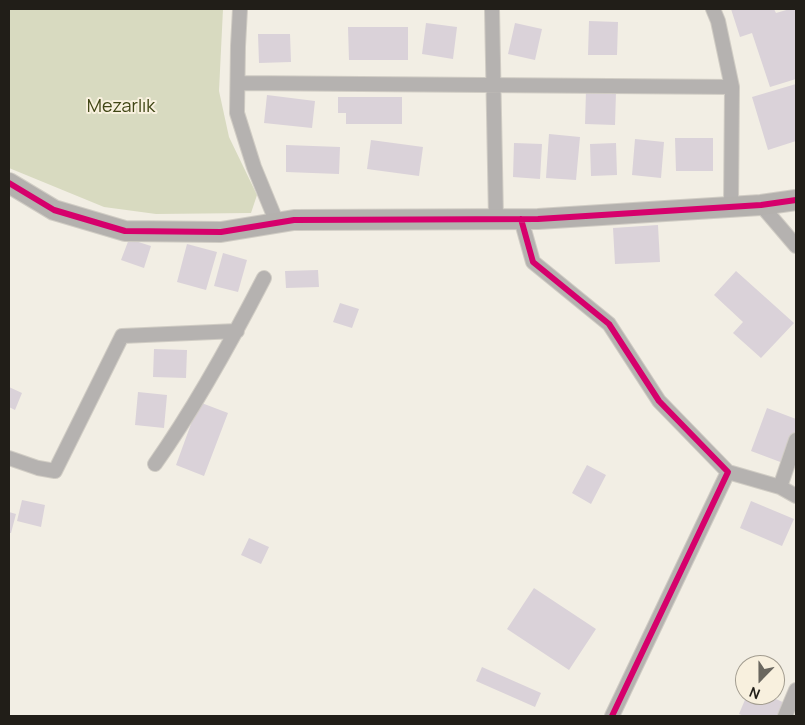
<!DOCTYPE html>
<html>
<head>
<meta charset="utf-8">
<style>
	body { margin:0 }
	#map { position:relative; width:805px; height:725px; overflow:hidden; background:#f2eee4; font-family:Manrope,sans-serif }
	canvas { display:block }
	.frame { position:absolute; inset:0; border:10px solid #211e18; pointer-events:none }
	.north { position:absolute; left:735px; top:655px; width:50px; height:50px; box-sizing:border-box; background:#f8f0de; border:1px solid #a29c8f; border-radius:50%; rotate:202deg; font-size:14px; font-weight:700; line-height:20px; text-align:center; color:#211e18 }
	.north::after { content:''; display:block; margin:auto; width:18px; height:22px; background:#6a675f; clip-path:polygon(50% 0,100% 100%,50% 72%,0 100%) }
</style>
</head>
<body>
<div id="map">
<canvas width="805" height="725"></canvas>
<div class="frame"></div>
<div class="north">N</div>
</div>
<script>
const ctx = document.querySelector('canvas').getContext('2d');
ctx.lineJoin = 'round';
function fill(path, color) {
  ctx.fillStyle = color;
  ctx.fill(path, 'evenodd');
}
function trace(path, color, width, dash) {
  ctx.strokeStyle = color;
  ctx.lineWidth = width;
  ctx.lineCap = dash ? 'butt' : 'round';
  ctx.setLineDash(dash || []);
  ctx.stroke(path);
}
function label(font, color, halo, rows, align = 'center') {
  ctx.font = font + ' Manrope,sans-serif';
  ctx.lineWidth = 4;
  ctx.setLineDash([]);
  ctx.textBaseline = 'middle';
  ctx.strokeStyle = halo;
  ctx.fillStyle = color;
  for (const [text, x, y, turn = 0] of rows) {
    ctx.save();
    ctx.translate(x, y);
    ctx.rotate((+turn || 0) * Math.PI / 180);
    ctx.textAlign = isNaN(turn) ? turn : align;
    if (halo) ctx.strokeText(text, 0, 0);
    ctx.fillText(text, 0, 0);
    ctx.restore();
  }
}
const green = new Path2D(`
	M 9,9 L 223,9 L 219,91 L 229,137 L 257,195 L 251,213 L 156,214 L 104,207 L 9,168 Z`);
const building = new Path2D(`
	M 731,9 L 774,9 L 776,13 L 790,9 L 796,9 L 796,79 L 770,87 L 752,33 L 740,37 Z
	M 589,21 L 618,22 L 617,55 L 588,55 Z
	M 426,23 L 457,27 L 453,59 L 422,54 Z
	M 515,23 L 542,29 L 535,60 L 508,54 Z
	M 348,27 L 408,27 L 408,60 L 349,60 Z
	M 258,34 L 290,34 L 291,62 L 259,63 Z
	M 796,84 L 796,141 L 768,150 L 752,97 Z
	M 586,91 L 616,92 L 615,125 L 585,124 Z
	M 267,95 L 315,101 L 312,128 L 264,123 Z
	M 338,97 L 402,97 L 402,124 L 346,124 L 346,113 L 338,113 Z
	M 549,134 L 580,137 L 576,180 L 546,178 Z
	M 675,138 L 713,138 L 713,171 L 676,171 Z
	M 635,139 L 664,142 L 661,178 L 632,175 Z
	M 371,140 L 423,147 L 419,176 L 367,169 Z
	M 514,143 L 542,144 L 540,179 L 513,177 Z
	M 616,143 L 617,175 L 591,176 L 590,144 Z
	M 286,145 L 340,147 L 339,174 L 286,172 Z
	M 658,225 L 660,262 L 615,264 L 613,228 Z
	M 129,239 L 151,246 L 144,268 L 121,260 Z
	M 187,244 L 217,252 L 206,290 L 177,282 Z
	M 223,253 L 247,260 L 238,292 L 214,286 Z
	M 318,270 L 319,287 L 286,288 L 285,271 Z
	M 736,271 L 794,323 L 761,358 L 733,333 L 743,322 L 714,295 Z
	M 340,303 L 359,309 L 352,328 L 333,322 Z
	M 154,349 L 187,350 L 186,378 L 153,377 Z
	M 9,387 L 22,393 L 15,410 L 9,407 Z
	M 138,392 L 167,395 L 164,428 L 135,425 Z
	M 199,402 L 228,413 L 204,476 L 176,465 Z
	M 767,408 L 796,419 L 796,429 L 783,463 L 751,451 Z
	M 587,465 L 606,475 L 591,504 L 572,493 Z
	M 22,500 L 45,505 L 41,527 L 17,521 Z
	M 751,501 L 794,519 L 782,546 L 740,528 Z
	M 9,512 L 16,514 L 11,533 L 9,533 Z
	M 249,538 L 269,547 L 261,564 L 241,555 Z
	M 534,588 L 596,629 L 569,670 L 507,629 Z
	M 482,667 L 541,693 L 535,707 L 476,681 Z
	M 747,695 L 767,695 L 787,704 L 781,716 L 744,716 L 739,714 Z`);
const street = new Path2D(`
	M 240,9 L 238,46 L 237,113 L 254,167 L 277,223
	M 492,9 L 496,219
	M 713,9 L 718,21 L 732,87 L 731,207
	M 238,83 L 732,87
	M 761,205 L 796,246
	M 521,219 L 533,262 L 609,324 L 659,401 L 728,472 L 612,716
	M 9,458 L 38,468 L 55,471 L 122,336 L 237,331
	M 155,464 C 196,406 231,342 264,278
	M 728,472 L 780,487 L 796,496
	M 780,487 L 796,440
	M 785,716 L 796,690`);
const secondary = new Path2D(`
	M 9,183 L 54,210 L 125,231 L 221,232 L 294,220 L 538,219 L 761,205 L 796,200`);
const cycleway = new Path2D(`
	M 9,183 L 54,210 L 125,231 L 221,232 L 294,220 L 538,219 L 761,205 L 796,200
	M 521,219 L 533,262 L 609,324 L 659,401 L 728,472 L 612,716`);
const parkNames = [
	["Mezarlık",121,107]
];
fill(green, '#d8dac0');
fill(building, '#dad2d9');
trace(street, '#d0ccc4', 16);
trace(secondary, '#d0ccc4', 22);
trace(street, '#b5b2b0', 14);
trace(secondary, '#b4b1ae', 20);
trace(cycleway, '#d6006c', 6);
label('18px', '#404615', '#f8f0de', parkNames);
</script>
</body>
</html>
